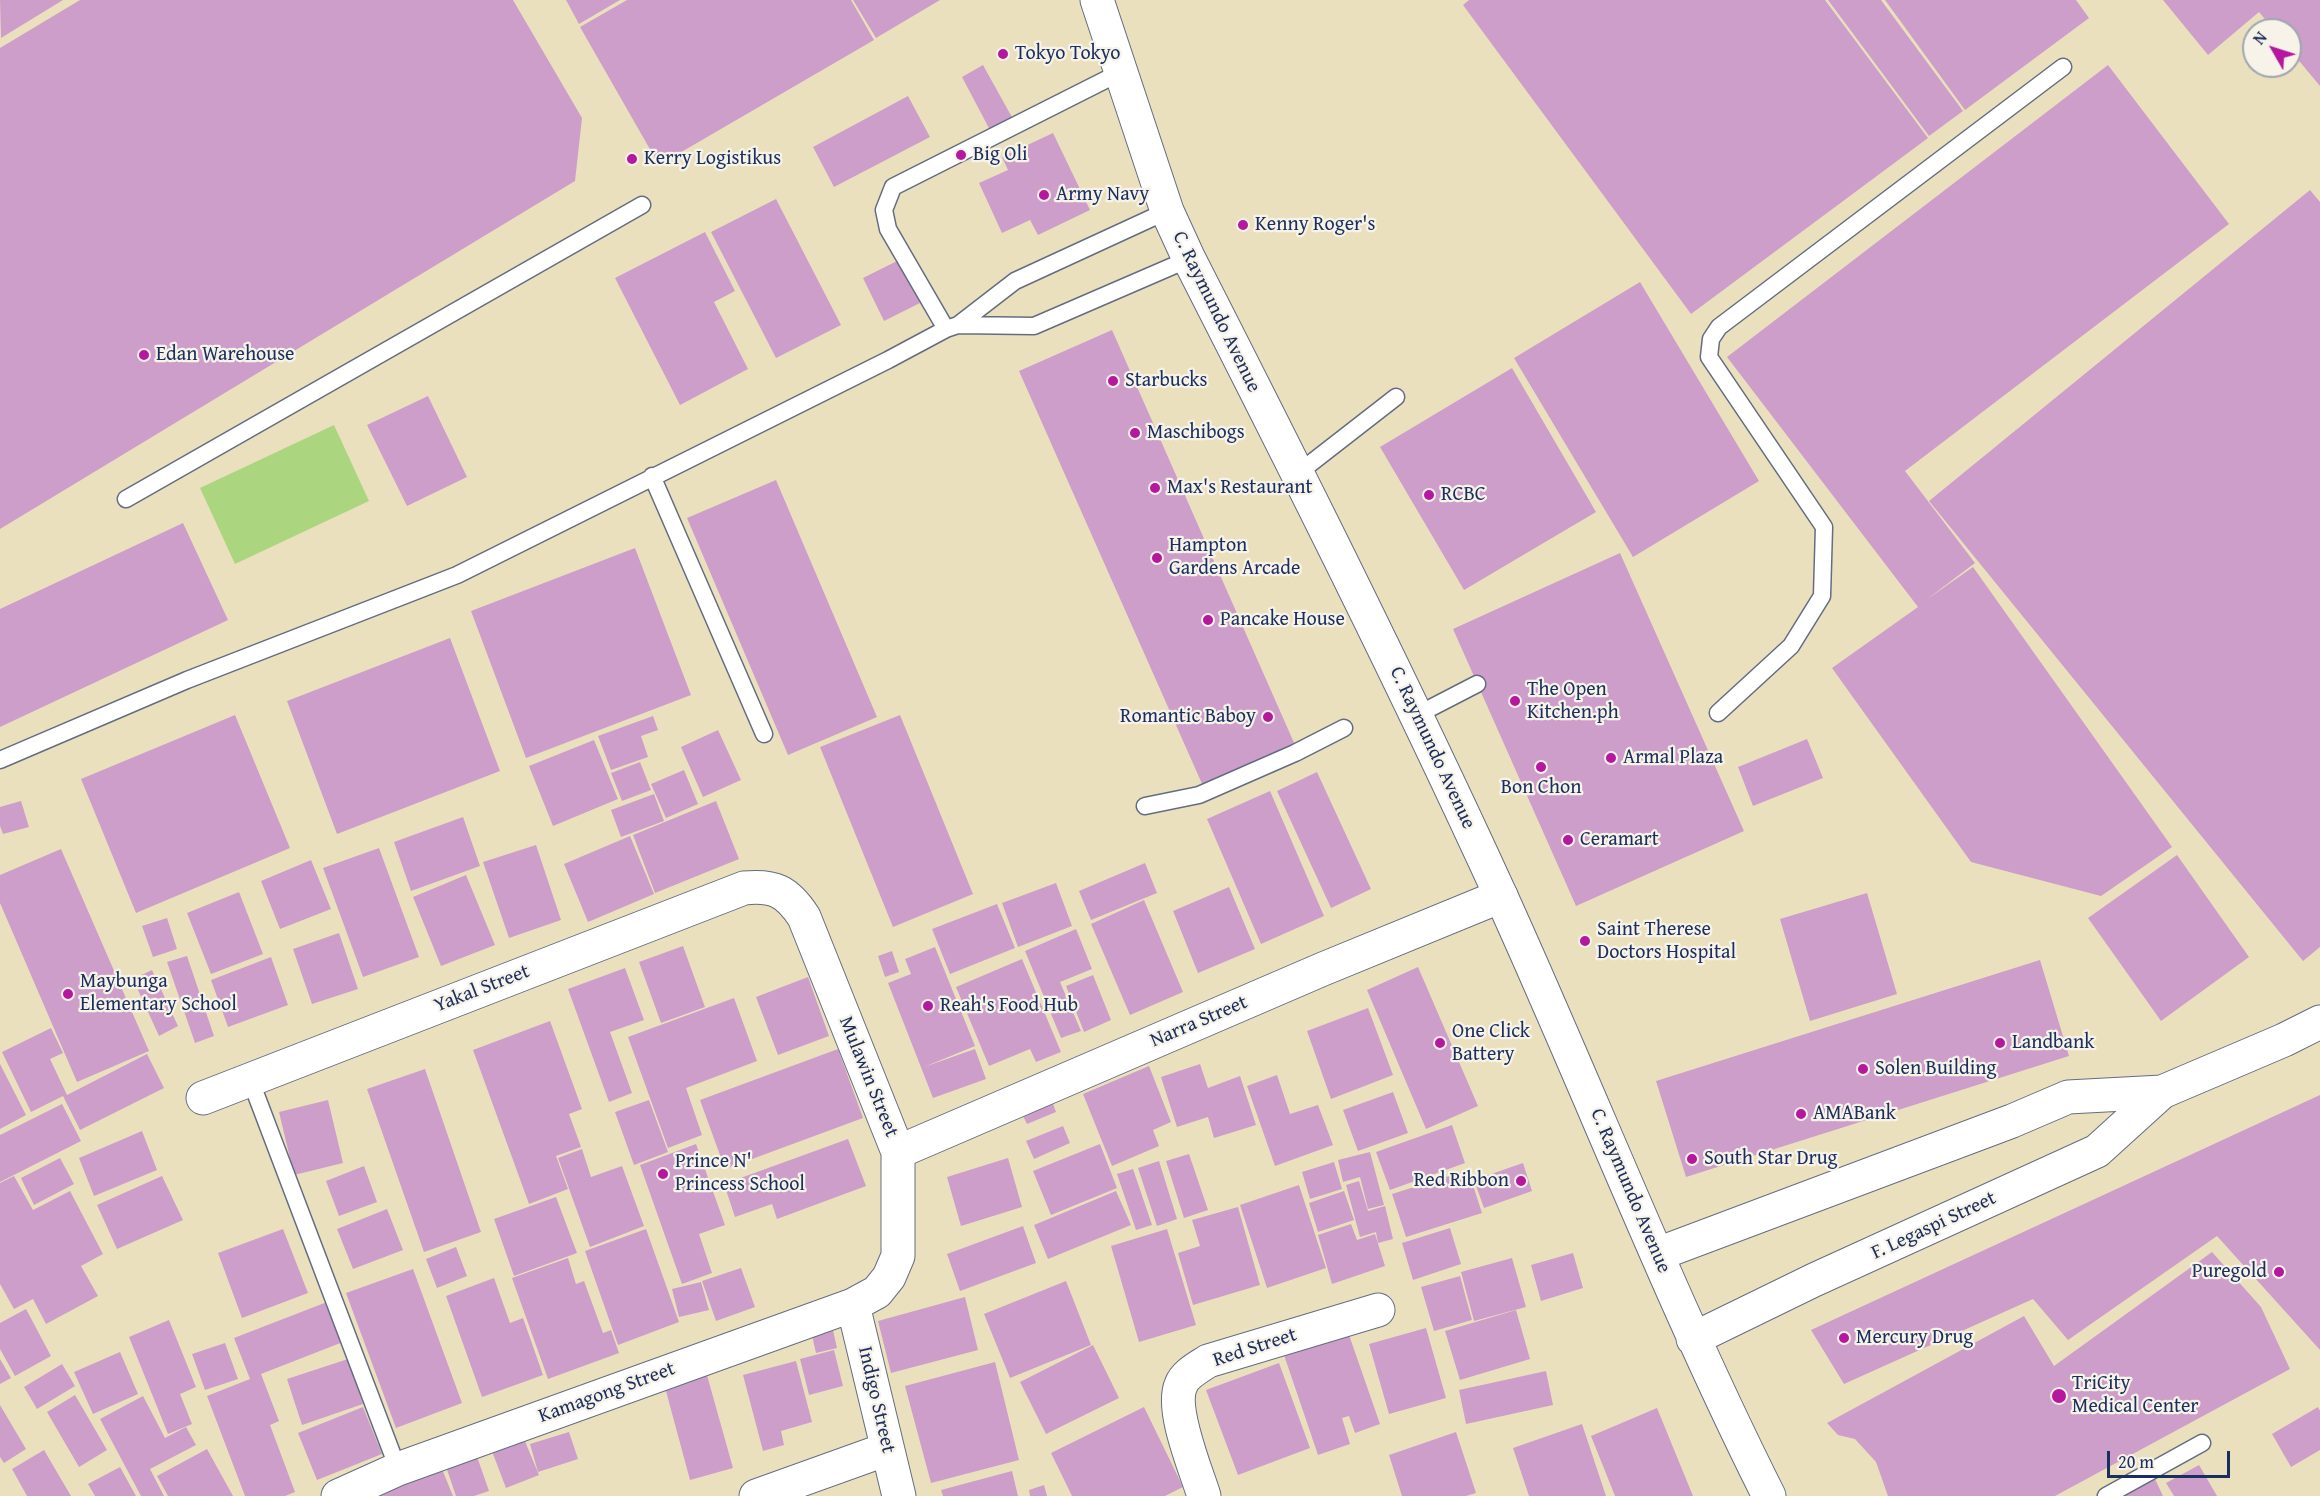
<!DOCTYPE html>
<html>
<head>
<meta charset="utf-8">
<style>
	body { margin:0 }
	#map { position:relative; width:2320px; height:1496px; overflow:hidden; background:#ebe0be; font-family:"Gentium Book Plus",serif }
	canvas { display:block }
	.north { position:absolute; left:2242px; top:18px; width:60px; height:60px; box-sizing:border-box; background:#f7f3e8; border:2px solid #9fa5b1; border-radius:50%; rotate:309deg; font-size:16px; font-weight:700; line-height:24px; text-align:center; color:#1b2f5e }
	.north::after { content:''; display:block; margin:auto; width:21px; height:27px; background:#b5179e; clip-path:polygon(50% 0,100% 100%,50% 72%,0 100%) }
	.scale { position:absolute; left:2107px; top:1451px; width:123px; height:27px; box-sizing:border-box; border:3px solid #1b2f5e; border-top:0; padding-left:8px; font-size:18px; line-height:21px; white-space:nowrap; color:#1b2f5e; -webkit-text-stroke:4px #f7f3e8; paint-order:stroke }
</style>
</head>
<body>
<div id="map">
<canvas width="2320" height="1496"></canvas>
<div class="north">N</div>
<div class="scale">20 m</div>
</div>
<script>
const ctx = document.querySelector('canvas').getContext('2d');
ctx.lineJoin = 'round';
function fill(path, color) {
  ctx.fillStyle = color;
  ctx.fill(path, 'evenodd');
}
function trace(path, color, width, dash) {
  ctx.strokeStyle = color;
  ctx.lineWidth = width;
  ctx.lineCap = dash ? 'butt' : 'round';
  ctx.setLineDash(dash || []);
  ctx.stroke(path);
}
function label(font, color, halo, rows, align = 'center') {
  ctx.font = font + ' "Gentium Book Plus",serif';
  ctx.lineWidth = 4.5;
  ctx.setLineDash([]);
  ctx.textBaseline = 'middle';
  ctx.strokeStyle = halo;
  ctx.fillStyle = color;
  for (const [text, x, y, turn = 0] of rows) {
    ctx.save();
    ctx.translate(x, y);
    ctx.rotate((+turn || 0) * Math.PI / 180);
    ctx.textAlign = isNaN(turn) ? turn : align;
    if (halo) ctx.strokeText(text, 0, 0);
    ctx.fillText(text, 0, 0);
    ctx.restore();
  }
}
const green = new Path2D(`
	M 334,425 L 369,501 L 235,564 L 200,488 Z`);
const building = new Path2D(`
	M 0,0 L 63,0 L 1,38 Z
	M 80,0 L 513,0 L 582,118 L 575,181 L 0,529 L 0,48 Z
	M 566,0 L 620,0 L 579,24 Z
	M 627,0 L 851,0 L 874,40 L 659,165 L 580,27 Z
	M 853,0 L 940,0 L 876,38 Z
	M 1469,0 L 1825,0 L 1928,138 L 1691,314 L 1463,5 Z
	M 1828,0 L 1881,0 L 1963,111 L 1929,136 Z
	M 1885,0 L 2076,0 L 2089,18 L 1965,110 Z
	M 2163,0 L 2320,0 L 2320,86 L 2290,50 L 2290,30 L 2274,30 L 2259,12 L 2208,55 Z
	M 983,65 L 1013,119 L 991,132 L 962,77 Z
	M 2108,65 L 2229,224 L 1905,471 L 1975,563 L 1926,600 L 1973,567 L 2172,847 L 2101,896 L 1971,862 L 1832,668 L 1918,607 L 1727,357 Z
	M 908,96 L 930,137 L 834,187 L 813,147 Z
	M 1053,133 L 1090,210 L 1038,235 L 1030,220 L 1002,233 L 979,183 L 1008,170 L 1002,157 Z
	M 2310,190 L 2320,202 L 2320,947 L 2303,961 L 1929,501 Z
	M 776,199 L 841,325 L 776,358 L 711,232 Z
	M 705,232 L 735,291 L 714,302 L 748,369 L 680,405 L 615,278 Z
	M 899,260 L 920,303 L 884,321 L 863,278 Z
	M 1640,282 L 1759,481 L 1633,557 L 1514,358 Z
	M 1112,330 L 1295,745 L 1203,786 L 1019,371 Z
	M 1512,368 L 1596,512 L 1464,590 L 1380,447 Z
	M 428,396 L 467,477 L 407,506 L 367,425 Z
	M 776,480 L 877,717 L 788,755 L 687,518 Z
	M 183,523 L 228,620 L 0,727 L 0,609 Z
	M 635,548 L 691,695 L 526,758 L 471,611 Z
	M 1620,553 L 1744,831 L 1576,906 L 1453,629 Z
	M 450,638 L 500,771 L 337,834 L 287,701 Z
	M 235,715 L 290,848 L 136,913 L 81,779 Z
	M 900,715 L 973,894 L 893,927 L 820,747 Z
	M 653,716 L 658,730 L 641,736 L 648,757 L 611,770 L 598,736 Z
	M 718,730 L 741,780 L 703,797 L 681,747 Z
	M 1807,739 L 1823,778 L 1753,806 L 1738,767 Z
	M 594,740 L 618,799 L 553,826 L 529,766 Z
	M 640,762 L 651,790 L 622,801 L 611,773 Z
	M 684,770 L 698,804 L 666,818 L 651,784 Z
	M 1317,772 L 1371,889 L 1331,908 L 1277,791 Z
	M 1270,791 L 1324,916 L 1261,944 L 1207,819 Z
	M 654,794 L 664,821 L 621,837 L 611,810 Z
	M 21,801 L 29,827 L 3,834 L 0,826 L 0,807 Z
	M 716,801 L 739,859 L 655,893 L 633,835 Z
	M 463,817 L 480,866 L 411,891 L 394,842 Z
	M 630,836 L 654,894 L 588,922 L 564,864 Z
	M 536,845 L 561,920 L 509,938 L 483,862 Z
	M 379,848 L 419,957 L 363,977 L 323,868 Z
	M 61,849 L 149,1051 L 77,1082 L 0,903 L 0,875 Z
	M 2177,855 L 2249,957 L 2161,1021 L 2088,918 Z
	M 311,860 L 331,909 L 280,929 L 261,881 Z
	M 1145,863 L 1157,893 L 1091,920 L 1079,891 Z
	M 466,875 L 495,945 L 441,966 L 413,897 Z
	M 1056,883 L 1072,926 L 1018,947 L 1002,903 Z
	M 1229,887 L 1255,949 L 1198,973 L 1173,911 Z
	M 239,892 L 263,954 L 211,974 L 187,913 Z
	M 1867,893 L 1897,994 L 1810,1021 L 1780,919 Z
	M 1144,900 L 1183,992 L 1130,1015 L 1091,924 Z
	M 997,904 L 1015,948 L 950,974 L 932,929 Z
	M 167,918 L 177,949 L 153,957 L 142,926 Z
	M 1076,929 L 1092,969 L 1060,982 L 1081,1031 L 1061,1038 L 1025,951 Z
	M 339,933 L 358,989 L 312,1004 L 293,949 Z
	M 683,946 L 705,1007 L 661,1023 L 639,962 Z
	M 935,947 L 975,1046 L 924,1067 L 975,1049 L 986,1079 L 933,1098 L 888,983 L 911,974 L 905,959 Z
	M 892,951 L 899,972 L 885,977 L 878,956 Z
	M 187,956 L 214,1036 L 195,1043 L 167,962 Z
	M 271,957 L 288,1005 L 228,1027 L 211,980 Z
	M 1022,959 L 1061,1052 L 1036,1062 L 1030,1049 L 989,1066 L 956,987 Z
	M 2040,960 L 2069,1056 L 1686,1177 L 1656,1081 Z
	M 1418,967 L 1478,1106 L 1426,1129 L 1367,990 Z
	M 625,968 L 644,1020 L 610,1032 L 632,1093 L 609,1102 L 568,989 Z
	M 152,970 L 178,1026 L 159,1036 L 133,979 Z
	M 1093,975 L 1111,1020 L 1084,1032 L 1066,986 Z
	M 808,977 L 829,1036 L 778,1055 L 756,997 Z
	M 734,998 L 757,1061 L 686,1088 L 702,1135 L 668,1148 L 628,1037 Z
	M 1368,1008 L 1393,1075 L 1331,1099 L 1307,1031 Z
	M 550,1021 L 582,1109 L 569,1114 L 581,1147 L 556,1156 L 568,1189 L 529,1204 L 473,1050 Z
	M 51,1028 L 63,1053 L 50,1059 L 67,1095 L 147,1054 L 164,1088 L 80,1130 L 63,1096 L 31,1112 L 2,1052 Z
	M 838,1049 L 863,1118 L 725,1169 L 700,1100 Z
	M 0,1064 L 26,1115 L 0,1129 Z
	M 1200,1064 L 1208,1088 L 1240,1076 L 1256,1125 L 1214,1138 L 1208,1117 L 1177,1127 L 1161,1077 Z
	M 1149,1066 L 1171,1122 L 1153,1130 L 1159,1146 L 1112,1166 L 1083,1094 Z
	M 425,1069 L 481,1232 L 424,1252 L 367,1089 Z
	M 1277,1075 L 1290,1114 L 1318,1105 L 1333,1145 L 1275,1166 L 1247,1086 Z
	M 1393,1092 L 1408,1133 L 1358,1151 L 1343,1110 Z
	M 2320,1095 L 2320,1350 L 2217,1236 L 2068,1340 L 2033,1299 L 1844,1384 L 1811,1330 Z
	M 328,1100 L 343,1163 L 294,1175 L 279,1112 Z
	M 649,1100 L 668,1152 L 634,1165 L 615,1112 Z
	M 1052,1101 L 1056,1112 L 1027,1124 L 1022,1114 Z
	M 62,1104 L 81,1141 L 0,1182 L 0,1135 Z
	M 1452,1125 L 1465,1163 L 1390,1190 L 1376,1152 Z
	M 1063,1126 L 1070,1143 L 1034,1159 L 1026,1141 Z
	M 142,1131 L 157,1170 L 94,1196 L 79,1158 Z
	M 848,1139 L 866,1186 L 777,1219 L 772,1204 L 735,1217 L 724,1184 Z
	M 696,1144 L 725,1225 L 699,1234 L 712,1273 L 682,1284 L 640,1165 Z
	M 1100,1144 L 1117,1188 L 1051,1215 L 1033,1171 Z
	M 582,1149 L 591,1177 L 622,1166 L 644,1226 L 590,1247 L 558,1158 Z
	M 1370,1152 L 1384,1205 L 1368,1209 L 1360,1177 L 1343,1182 L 1338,1160 Z
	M 1189,1154 L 1208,1210 L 1184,1218 L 1166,1161 Z
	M 60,1158 L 74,1184 L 34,1205 L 21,1178 Z
	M 1008,1158 L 1022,1207 L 961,1226 L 947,1177 Z
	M 1159,1161 L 1177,1219 L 1157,1226 L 1138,1168 Z
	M 1334,1162 L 1342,1189 L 1310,1199 L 1302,1172 Z
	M 1523,1163 L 1532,1191 L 1484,1208 L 1474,1180 Z
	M 364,1166 L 377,1202 L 339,1216 L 326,1181 Z
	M 1133,1169 L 1152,1225 L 1136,1230 L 1117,1174 Z
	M 1468,1170 L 1482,1213 L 1406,1237 L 1392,1194 Z
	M 14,1176 L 33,1210 L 70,1191 L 103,1254 L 81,1266 L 98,1296 L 46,1324 L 33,1299 L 14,1309 L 0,1284 L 0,1183 Z
	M 162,1176 L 183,1220 L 117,1249 L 97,1205 Z
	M 1359,1181 L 1368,1211 L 1385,1206 L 1393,1239 L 1378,1243 L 1376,1232 L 1360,1237 L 1346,1185 Z
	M 1299,1185 L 1326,1268 L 1267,1288 L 1240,1205 Z
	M 1116,1191 L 1131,1225 L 1048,1259 L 1034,1225 Z
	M 1344,1191 L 1354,1220 L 1318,1232 L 1309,1203 Z
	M 556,1197 L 577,1253 L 514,1276 L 494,1219 Z
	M 1238,1207 L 1260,1285 L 1193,1305 L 1178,1253 L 1200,1246 L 1192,1220 Z
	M 387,1209 L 403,1250 L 353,1269 L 337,1229 Z
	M 1351,1224 L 1357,1240 L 1375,1234 L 1385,1266 L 1332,1284 L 1318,1235 Z
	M 1023,1226 L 1036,1263 L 960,1291 L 947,1254 Z
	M 1450,1228 L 1461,1264 L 1413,1280 L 1402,1243 Z
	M 283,1229 L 308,1293 L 242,1318 L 218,1253 Z
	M 646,1229 L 679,1322 L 618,1345 L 585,1251 Z
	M 1167,1229 L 1196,1325 L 1139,1342 L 1111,1246 Z
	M 456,1247 L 467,1276 L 437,1288 L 426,1259 Z
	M 2212,1252 L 2261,1307 L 2290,1369 L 2055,1496 L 1888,1496 L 1876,1462 L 1855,1439 L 1838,1435 L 1827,1423 L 2024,1316 L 2054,1366 Z
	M 1573,1253 L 1583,1288 L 1541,1301 L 1531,1265 Z
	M 568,1258 L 576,1284 L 584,1281 L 603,1333 L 611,1330 L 619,1353 L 548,1379 L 512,1278 Z
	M 1512,1258 L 1526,1307 L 1474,1321 L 1461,1272 Z
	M 741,1268 L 755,1307 L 716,1321 L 702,1281 Z
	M 413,1269 L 462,1403 L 396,1428 L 346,1293 Z
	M 1460,1276 L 1472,1320 L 1434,1331 L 1421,1287 Z
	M 494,1278 L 510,1323 L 523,1318 L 543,1375 L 482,1397 L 446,1296 Z
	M 1066,1281 L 1091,1345 L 1010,1378 L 984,1314 Z
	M 701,1282 L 709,1310 L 679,1317 L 672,1289 Z
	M 965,1297 L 978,1350 L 891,1373 L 878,1321 Z
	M 327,1302 L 343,1342 L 261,1374 L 279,1421 L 270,1425 L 295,1492 L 285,1496 L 245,1496 L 207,1396 L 250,1379 L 234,1338 Z
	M 26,1309 L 51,1356 L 15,1376 L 0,1349 L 0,1323 Z
	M 1516,1310 L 1530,1359 L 1460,1380 L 1445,1331 Z
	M 169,1320 L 196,1387 L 180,1394 L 192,1424 L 168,1434 L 129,1337 Z
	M 832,1326 L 837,1348 L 816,1353 L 811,1331 Z
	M 1426,1328 L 1446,1398 L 1389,1414 L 1369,1344 Z
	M 1348,1332 L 1380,1424 L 1355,1433 L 1349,1416 L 1342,1418 L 1350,1444 L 1318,1455 L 1284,1355 Z
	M 225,1343 L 238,1379 L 205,1390 L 192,1354 Z
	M 1093,1345 L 1119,1398 L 1046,1434 L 1020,1382 Z
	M 834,1350 L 843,1386 L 809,1395 L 800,1359 Z
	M 120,1352 L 138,1394 L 93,1414 L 74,1372 Z
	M 0,1359 L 11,1378 L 0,1384 Z
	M 348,1359 L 363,1404 L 302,1425 L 287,1379 Z
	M 796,1361 L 812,1422 L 781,1431 L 784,1445 L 763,1451 L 743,1375 Z
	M 995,1362 L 1019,1460 L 931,1483 L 905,1386 Z
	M 1279,1363 L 1310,1448 L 1238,1475 L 1206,1390 Z
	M 62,1364 L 75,1386 L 37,1409 L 24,1387 Z
	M 705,1368 L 733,1468 L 690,1480 L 663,1380 Z
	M 1546,1371 L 1553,1405 L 1466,1424 L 1459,1390 Z
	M 75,1395 L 107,1450 L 79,1467 L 47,1412 Z
	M 143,1396 L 165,1438 L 186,1427 L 196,1445 L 150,1469 L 164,1496 L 141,1496 L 100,1419 Z
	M 0,1405 L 26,1449 L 4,1463 L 0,1457 Z
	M 363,1407 L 382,1454 L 317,1480 L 298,1433 Z
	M 1144,1407 L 1183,1487 L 1165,1496 L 1072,1496 L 1051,1453 Z
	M 2318,1407 L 2320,1411 L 2320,1450 L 2291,1467 L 2272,1434 Z
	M 1657,1408 L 1693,1496 L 1615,1496 L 1591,1436 Z
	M 1582,1424 L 1606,1496 L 1529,1496 L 1513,1448 Z
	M 569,1432 L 578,1459 L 538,1472 L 530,1444 Z
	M 1456,1432 L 1476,1493 L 1466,1496 L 1402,1496 L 1389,1455 Z
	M 522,1434 L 539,1475 L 506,1488 L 490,1446 Z
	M 474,1448 L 489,1491 L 474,1496 L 456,1496 L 443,1458 Z
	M 207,1449 L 233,1496 L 168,1496 L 157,1476 Z
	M 44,1450 L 71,1496 L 27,1496 L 12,1469 Z
	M 2199,1465 L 2217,1496 L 2174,1496 L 2166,1483 Z
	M 120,1467 L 136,1496 L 95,1496 L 88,1484 Z
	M 442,1469 L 453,1496 L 377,1496 Z
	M 1012,1471 L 1018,1496 L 943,1496 L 941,1490 Z
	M 2155,1479 L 2163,1496 L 2122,1496 L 2122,1494 Z
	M 1044,1485 L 1047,1496 L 1030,1496 L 1029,1490 Z`);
const service = new Path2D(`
	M 958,325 L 1015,281 L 1167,211
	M 946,329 L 888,229 L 884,210 L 893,187 L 1121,72
	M 1297,474 L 1396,397
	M 652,476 L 764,734
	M 126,499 L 642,205
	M 1718,713 L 1791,646 L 1822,596 L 1824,527 L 1709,357 L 1711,339 L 1719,327 L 2063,67
	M 1417,715 L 1477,684
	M 0,760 L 187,680 L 457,575 L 888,360 L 946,329 L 958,325 L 1034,326 L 1189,259
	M 1145,806 L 1199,795 L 1295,753 L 1344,728
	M 250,1079 L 398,1469
	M 2106,1496 L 2202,1443`);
const minor = new Path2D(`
	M 203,1098 L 744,888 C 774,885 787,891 804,917 L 898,1152 L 898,1256 L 889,1277 L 877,1292 L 853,1305 L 398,1469 L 338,1496
	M 898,1152 L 1323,969 L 1501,896
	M 853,1305 L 899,1496
	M 756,1496 L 887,1449
	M 1204,1496 C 1196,1470 1170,1409 1181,1385 C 1185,1374 1199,1367 1208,1361 L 1378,1310`);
const secondary = new Path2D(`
	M 1097,0 L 1167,211 L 1189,259 C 1296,469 1402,680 1500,894 C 1591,1094 1670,1299 1769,1496
	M 1658,1254 L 2012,1121 L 2068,1097 L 2162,1092 L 2284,1040 L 2320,1022
	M 1693,1339 L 1814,1280 L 2097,1151 L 2162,1092`);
const markers = [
	[1003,54,6,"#b5179e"],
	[961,155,6,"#b5179e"],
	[632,159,6,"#b5179e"],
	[1044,195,6,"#b5179e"],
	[1243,225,6,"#b5179e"],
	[144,355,6,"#b5179e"],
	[1113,381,6,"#b5179e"],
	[1135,433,6,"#b5179e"],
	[1155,488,6,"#b5179e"],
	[1429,495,6,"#b5179e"],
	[1157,558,6,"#b5179e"],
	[1208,620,6,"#b5179e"],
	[1515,701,6,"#b5179e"],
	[1268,717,6,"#b5179e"],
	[1611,758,6,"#b5179e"],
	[1541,767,6,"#b5179e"],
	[1568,840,6,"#b5179e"],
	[1585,941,6,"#b5179e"],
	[68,994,6,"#b5179e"],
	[928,1006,6,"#b5179e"],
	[1440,1043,6,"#b5179e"],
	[2000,1043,6,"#b5179e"],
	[1863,1069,6,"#b5179e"],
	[1801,1114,6,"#b5179e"],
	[1692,1159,6,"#b5179e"],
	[663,1174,6,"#b5179e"],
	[1521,1181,6,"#b5179e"],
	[2279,1272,6,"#b5179e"],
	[1844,1338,6,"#b5179e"],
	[2059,1396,8,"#b5179e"]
];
const poiNames = [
	["Tokyo Tokyo",1015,54],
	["Big Oli",973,155],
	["Kerry Logistikus",644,159],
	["Army Navy",1056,195],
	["Kenny Roger's",1255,225],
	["Edan Warehouse",156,355],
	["Starbucks",1125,381],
	["Maschibogs",1147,433],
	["Max's Restaurant",1167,488],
	["RCBC",1441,495],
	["Hampton",1169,546],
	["Gardens Arcade",1169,569],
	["Pancake House",1220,620],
	["The Open",1527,690],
	["Kitchen.ph",1527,713],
	["Romantic Baboy",1256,717,"right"],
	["Armal Plaza",1623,758],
	["Bon Chon",1541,788,"center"],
	["Ceramart",1580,840],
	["Saint Therese",1597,930],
	["Doctors Hospital",1597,953],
	["Maybunga",80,982],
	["Elementary School",80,1005],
	["Reah's Food Hub",940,1006],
	["One Click",1452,1032],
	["Battery",1452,1055],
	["Landbank",2012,1043],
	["Solen Building",1875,1069],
	["AMABank",1813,1114],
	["South Star Drug",1704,1159],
	["Prince N'",675,1162],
	["Princess School",675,1185],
	["Red Ribbon",1509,1181,"right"],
	["Puregold",2267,1272,"right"],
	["Mercury Drug",1856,1338],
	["TriCity",2072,1384],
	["Medical Center",2072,1407]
];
const streetNames = [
	["C. Raymundo Avenue",1216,312,64],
	["C. Raymundo Avenue",1432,748,65],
	["Yakal Street",482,989,-21],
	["Narra Street",1199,1022,-23],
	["Mulawin Street",868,1077,68],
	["C. Raymundo Avenue",1630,1191,67],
	["F. Legaspi Street",1934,1226,-25],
	["Red Street",1255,1348,-18],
	["Kamagong Street",607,1393,-20],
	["Indigo Street",876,1400,77]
];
fill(green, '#acd580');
fill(building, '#cd9eca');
trace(service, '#646d80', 19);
trace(minor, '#646d80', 35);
trace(secondary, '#646d80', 35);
trace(service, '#fff', 16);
trace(minor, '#fff', 33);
trace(secondary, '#fff', 33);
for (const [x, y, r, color] of markers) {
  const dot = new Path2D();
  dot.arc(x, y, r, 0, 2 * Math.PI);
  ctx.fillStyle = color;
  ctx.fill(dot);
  trace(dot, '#f7f3e8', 2);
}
label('20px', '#1b2f5e', '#f7f3e8', poiNames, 'left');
label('20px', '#1b2f5e', '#f7f3e8', streetNames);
</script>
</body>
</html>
